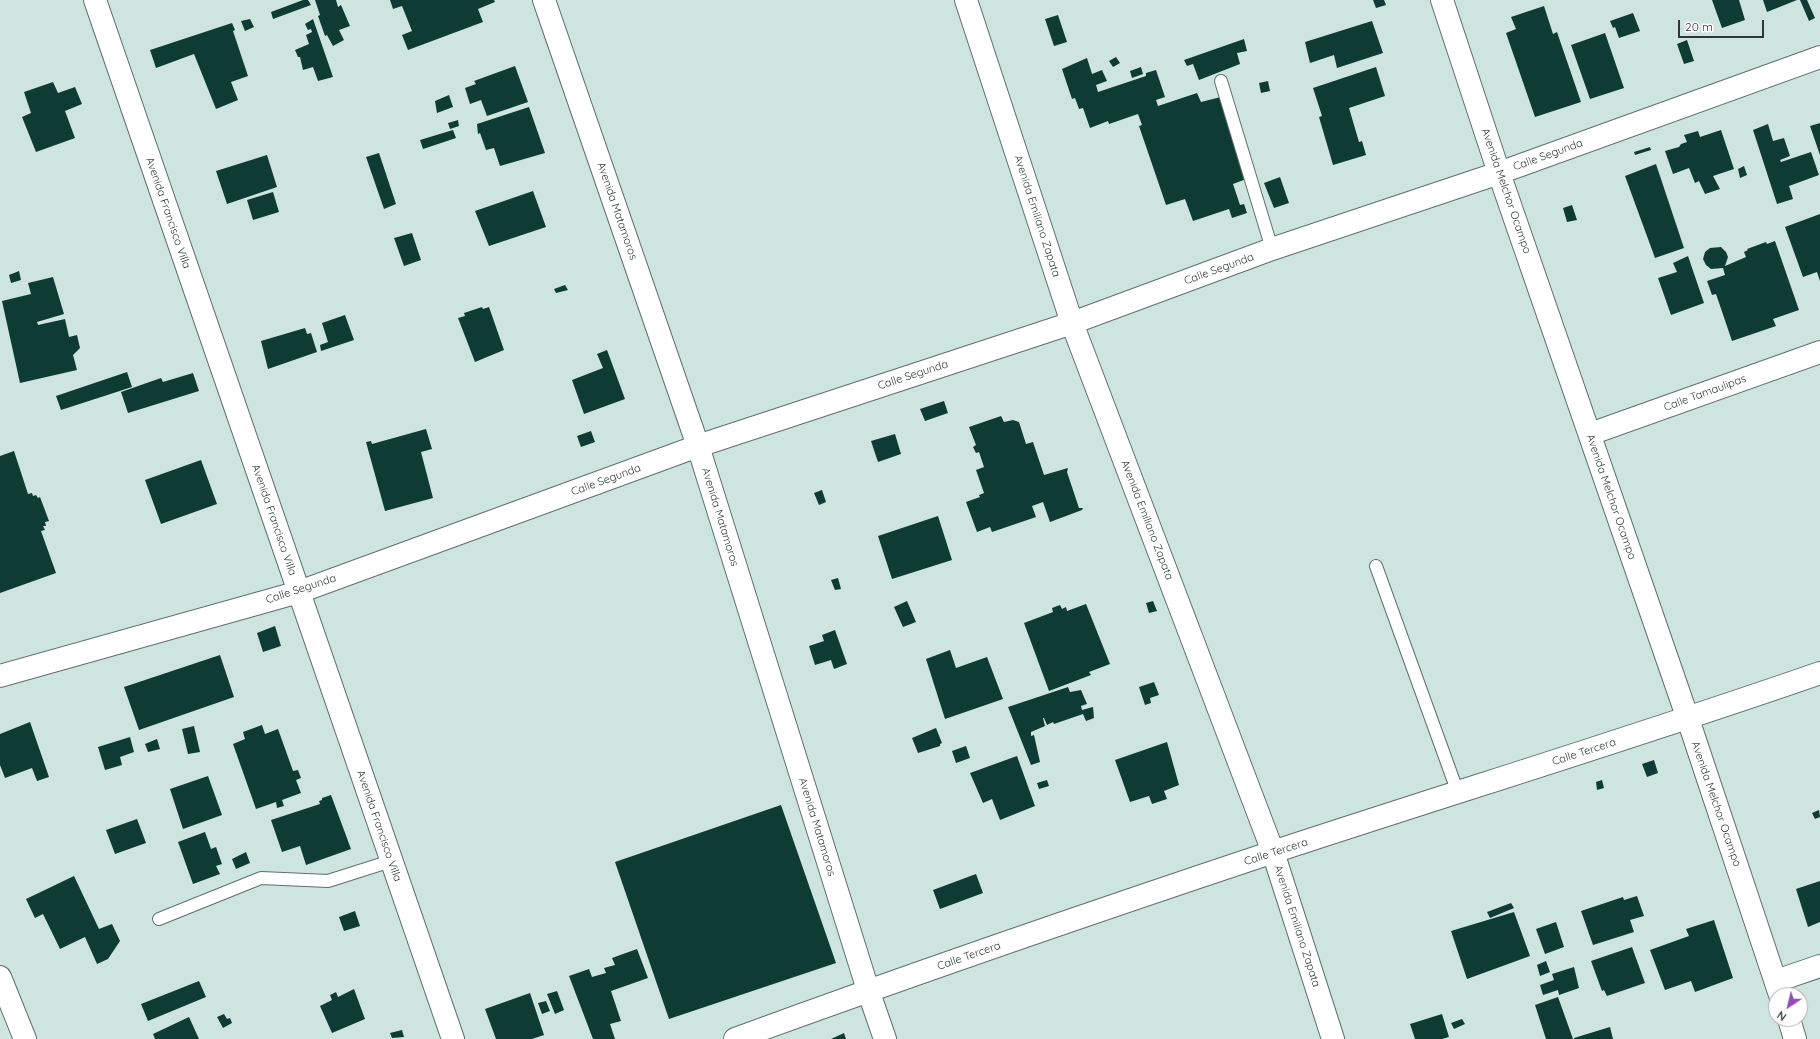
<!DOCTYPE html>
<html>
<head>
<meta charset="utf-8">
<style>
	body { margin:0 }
	#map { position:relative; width:1820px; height:1039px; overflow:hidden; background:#cee4de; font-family:Quicksand,sans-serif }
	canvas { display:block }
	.north { position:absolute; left:1768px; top:987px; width:40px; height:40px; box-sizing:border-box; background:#fff; border:1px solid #acafae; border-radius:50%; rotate:215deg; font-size:11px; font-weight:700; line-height:16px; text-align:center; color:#2f3735 }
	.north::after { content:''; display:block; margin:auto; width:14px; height:18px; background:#914bbf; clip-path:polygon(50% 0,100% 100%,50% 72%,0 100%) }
	.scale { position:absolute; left:1678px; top:20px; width:86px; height:18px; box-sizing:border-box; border:2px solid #2f3735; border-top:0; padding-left:5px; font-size:12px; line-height:14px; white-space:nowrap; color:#2f3735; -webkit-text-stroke:3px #fff; paint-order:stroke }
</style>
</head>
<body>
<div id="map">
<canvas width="1820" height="1039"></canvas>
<div class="north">N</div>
<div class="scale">20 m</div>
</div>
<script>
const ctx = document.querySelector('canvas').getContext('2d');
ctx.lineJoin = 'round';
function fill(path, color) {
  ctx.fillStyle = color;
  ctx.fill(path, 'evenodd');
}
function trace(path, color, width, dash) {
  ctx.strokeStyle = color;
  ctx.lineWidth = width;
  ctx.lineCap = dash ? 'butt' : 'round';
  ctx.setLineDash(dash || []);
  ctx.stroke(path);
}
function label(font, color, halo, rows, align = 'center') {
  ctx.font = font + ' Quicksand,sans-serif';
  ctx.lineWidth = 4;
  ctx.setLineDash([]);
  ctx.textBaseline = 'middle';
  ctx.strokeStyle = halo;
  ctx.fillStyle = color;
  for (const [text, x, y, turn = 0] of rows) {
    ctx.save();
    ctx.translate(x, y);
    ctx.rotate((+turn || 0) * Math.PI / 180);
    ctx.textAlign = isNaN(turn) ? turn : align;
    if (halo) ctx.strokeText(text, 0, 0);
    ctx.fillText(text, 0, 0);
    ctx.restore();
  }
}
const building = new Path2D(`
	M 303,0 L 308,0 L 311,5 L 273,19 L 271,12 Z
	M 315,0 L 336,0 L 338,7 L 341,5 L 350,26 L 339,30 L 344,40 L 333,46 L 327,35 L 325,36 L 318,16 L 320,15 Z
	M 390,0 L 494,0 L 495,2 L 478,9 L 483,22 L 408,50 L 402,35 L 412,31 L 402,6 L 393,9 Z
	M 1373,0 L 1384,0 L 1386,5 L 1376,8 Z
	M 1712,0 L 1739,0 L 1745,20 L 1722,28 Z
	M 1763,0 L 1797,0 L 1767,12 Z
	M 1800,0 L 1807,0 L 1815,18 L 1809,21 Z
	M 1544,6 L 1553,34 L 1557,32 L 1581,102 L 1535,117 L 1506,33 L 1516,29 L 1511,17 Z
	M 1633,13 L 1640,31 L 1619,38 L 1615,27 L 1613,28 L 1610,21 Z
	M 1058,15 L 1067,42 L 1054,46 L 1045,19 Z
	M 250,19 L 254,27 L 245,31 L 241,21 Z
	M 313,19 L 333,77 L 318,81 L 313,67 L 303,70 L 300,57 L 298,57 L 295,50 L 309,44 L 306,35 L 312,32 L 311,29 L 308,30 L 305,24 Z
	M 1372,21 L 1383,53 L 1337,68 L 1334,55 L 1310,63 L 1305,42 Z
	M 232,23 L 235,30 L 233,31 L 248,76 L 231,82 L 238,100 L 216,109 L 194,54 L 156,68 L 150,50 Z
	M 1605,33 L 1624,88 L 1590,99 L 1571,45 Z
	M 1244,39 L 1247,51 L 1237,53 L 1240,64 L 1199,80 L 1193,64 L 1187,66 L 1184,60 Z
	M 1687,40 L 1694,61 L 1684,64 L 1677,44 Z
	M 1116,57 L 1120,63 L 1113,67 L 1109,61 Z
	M 1087,58 L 1092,74 L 1102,70 L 1107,81 L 1096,85 L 1098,92 L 1146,76 L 1146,73 L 1156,70 L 1165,97 L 1156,100 L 1158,106 L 1197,93 L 1201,102 L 1221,97 L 1249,178 L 1233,184 L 1240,205 L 1244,204 L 1247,213 L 1232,218 L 1229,209 L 1193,221 L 1185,199 L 1166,205 L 1139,126 L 1142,125 L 1138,114 L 1109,124 L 1108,121 L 1090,128 L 1083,108 L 1079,109 L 1075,98 L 1072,99 L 1062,69 Z
	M 515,66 L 528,102 L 487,116 L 481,100 L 470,104 L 465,88 L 476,84 L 474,81 Z
	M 1141,67 L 1143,74 L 1132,78 L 1130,71 Z
	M 1376,67 L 1385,96 L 1349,108 L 1359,142 L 1362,141 L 1366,155 L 1333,165 L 1319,117 L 1322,116 L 1313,88 Z
	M 1268,81 L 1270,91 L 1261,93 L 1259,83 Z
	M 53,82 L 58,93 L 75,87 L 82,104 L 65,111 L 75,138 L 36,152 L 22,117 L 31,113 L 24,92 Z
	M 449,95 L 453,107 L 437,113 L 435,101 Z
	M 529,107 L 545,153 L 500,166 L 494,148 L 486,150 L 480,133 L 478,134 L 477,124 Z
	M 458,120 L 459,126 L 450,129 L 448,123 Z
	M 1820,123 L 1820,155 L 1810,126 Z
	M 1768,124 L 1773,141 L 1784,138 L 1790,156 L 1780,160 L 1781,162 L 1811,152 L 1819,175 L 1789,186 L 1793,199 L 1777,204 L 1753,130 Z
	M 453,130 L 456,138 L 423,149 L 420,140 Z
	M 1721,130 L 1734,169 L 1713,176 L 1720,189 L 1705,194 L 1699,181 L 1695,183 L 1689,168 L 1673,174 L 1665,151 L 1679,147 L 1681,144 L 1687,142 L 1684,135 L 1698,131 L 1700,137 Z
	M 1650,147 L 1651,150 L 1635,155 L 1634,152 Z
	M 379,153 L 396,204 L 384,209 L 366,157 Z
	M 267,155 L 277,187 L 227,204 L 216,171 Z
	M 1656,164 L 1684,248 L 1655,258 L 1625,176 Z
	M 1744,166 L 1747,175 L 1740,178 L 1738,169 Z
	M 1280,177 L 1289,203 L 1274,208 L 1264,183 Z
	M 533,191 L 546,227 L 489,246 L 475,211 Z
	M 273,192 L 279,212 L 253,220 L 247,200 Z
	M 1572,205 L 1577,220 L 1567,222 L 1563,208 Z
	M 1820,214 L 1820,281 L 1817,272 L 1803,277 L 1785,227 Z
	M 412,233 L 421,260 L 404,266 L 394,238 Z
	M 1775,241 L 1799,310 L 1773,319 L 1776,326 L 1732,341 L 1716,294 L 1712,295 L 1707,281 L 1725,275 L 1723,268 L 1711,269 L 1706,265 L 1703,259 L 1705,252 L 1710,248 L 1721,247 L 1726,252 L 1728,257 L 1725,266 L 1746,257 L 1744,252 L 1748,250 L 1747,249 L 1766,242 L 1767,244 Z
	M 1688,256 L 1704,303 L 1671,315 L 1658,278 L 1677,272 L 1673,263 Z
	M 19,271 L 21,280 L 11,283 L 9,275 Z
	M 53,277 L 64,314 L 37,322 L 38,325 L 65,319 L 69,337 L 77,335 L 80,348 L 73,355 L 77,370 L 20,383 L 2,301 L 31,294 L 28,283 Z
	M 565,285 L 568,290 L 556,293 L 554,289 Z
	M 482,307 L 483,309 L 489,307 L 504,350 L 475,362 L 458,318 L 465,316 L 464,313 Z
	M 345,315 L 354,340 L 321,351 L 320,345 L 328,342 L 322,323 Z
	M 305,328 L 307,334 L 311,333 L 317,352 L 268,369 L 261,341 Z
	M 607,350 L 625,399 L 584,414 L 572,380 L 603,368 L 597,354 Z
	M 127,372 L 132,387 L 61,410 L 56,396 Z
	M 193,373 L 199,391 L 128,413 L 121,392 L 161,378 L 163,382 Z
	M 944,401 L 948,413 L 925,421 L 920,409 Z
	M 1001,416 L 1004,422 L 1013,420 L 1019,422 L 1026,444 L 1033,442 L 1044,475 L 1068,468 L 1067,472 L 1079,508 L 1083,508 L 1082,510 L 1050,522 L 1043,502 L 1032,506 L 1036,517 L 992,532 L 990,527 L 977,532 L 966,502 L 980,497 L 979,495 L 984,493 L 976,470 L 984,467 L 979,452 L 976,453 L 973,447 L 976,445 L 969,427 Z
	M 426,429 L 432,449 L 421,452 L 433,498 L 385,511 L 366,442 L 371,441 L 372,444 Z
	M 591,431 L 595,442 L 581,447 L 577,436 Z
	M 895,434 L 901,454 L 878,462 L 871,441 Z
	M 14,451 L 28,494 L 32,493 L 33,496 L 36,495 L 38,498 L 40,497 L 49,521 L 45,522 L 46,526 L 43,526 L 45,530 L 41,531 L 56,573 L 0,593 L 0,456 Z
	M 201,460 L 217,504 L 161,524 L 145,480 Z
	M 822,490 L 826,502 L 819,505 L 814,493 Z
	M 938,516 L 952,560 L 892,579 L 878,536 Z
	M 838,578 L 841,589 L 835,590 L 831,580 Z
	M 907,601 L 916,622 L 903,627 L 894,607 Z
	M 1153,601 L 1157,611 L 1149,613 L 1146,603 Z
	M 1086,604 L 1110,664 L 1089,672 L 1091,675 L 1049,691 L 1024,623 L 1053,612 L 1052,608 L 1060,605 L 1062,609 L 1066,607 L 1067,611 Z
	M 275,626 L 281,646 L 263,652 L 257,633 Z
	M 835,630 L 847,664 L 834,669 L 831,660 L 815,665 L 809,646 L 824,641 L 822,635 Z
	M 950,650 L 956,668 L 987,657 L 1003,699 L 945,719 L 926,659 Z
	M 220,655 L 234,697 L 139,730 L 124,687 Z
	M 1154,682 L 1159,695 L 1150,698 L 1151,703 L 1145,705 L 1139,687 Z
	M 1068,687 L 1070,692 L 1081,690 L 1087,704 L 1081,706 L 1082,710 L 1093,707 L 1094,718 L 1086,721 L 1083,714 L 1054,724 L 1053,722 L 1047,725 L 1044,718 L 1043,718 L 1045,726 L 1031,732 L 1031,736 L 1034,735 L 1040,762 L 1031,765 L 1008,707 Z
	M 30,722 L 49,777 L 37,781 L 32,768 L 5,778 L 0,765 L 0,734 Z
	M 262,725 L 265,734 L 278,729 L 293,771 L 298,770 L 301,778 L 296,780 L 301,793 L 282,800 L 284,806 L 277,808 L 276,802 L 256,809 L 233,744 L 245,739 L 243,732 Z
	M 194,726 L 200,752 L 188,754 L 182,729 Z
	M 936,728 L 942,743 L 940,744 L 940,746 L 918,753 L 912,738 Z
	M 130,737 L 134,752 L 120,757 L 122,765 L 105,770 L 98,747 Z
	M 157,739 L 160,749 L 148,752 L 145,744 Z
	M 1167,742 L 1179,785 L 1164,791 L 1167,799 L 1152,804 L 1149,796 L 1130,802 L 1115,760 Z
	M 966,746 L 970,758 L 956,763 L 952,751 Z
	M 1017,756 L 1035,806 L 1000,820 L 992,799 L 983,803 L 970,773 Z
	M 1654,760 L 1658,773 L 1647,777 L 1642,764 Z
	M 208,776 L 222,815 L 183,829 L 170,789 Z
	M 1047,780 L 1049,786 L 1039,789 L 1037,783 Z
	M 1602,780 L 1604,788 L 1597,790 L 1596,782 Z
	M 331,795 L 351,849 L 306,865 L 300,846 L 282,852 L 271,820 L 320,804 L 319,801 L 322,800 L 322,798 Z
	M 781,805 L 836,963 L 669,1019 L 615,862 Z
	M 1819,810 L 1820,817 L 1815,819 L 1812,813 Z
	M 137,819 L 146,843 L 115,854 L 106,830 Z
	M 205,832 L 211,849 L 216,847 L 222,864 L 216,866 L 220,874 L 193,884 L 178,842 Z
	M 246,852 L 250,863 L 236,869 L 232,859 Z
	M 976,874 L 983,893 L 940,909 L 933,890 Z
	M 74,876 L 99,929 L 112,924 L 120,941 L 108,959 L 97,964 L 85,937 L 60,949 L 43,914 L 35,918 L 26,899 Z
	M 1820,881 L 1820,922 L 1808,927 L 1796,889 Z
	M 1637,896 L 1644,916 L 1630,920 L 1634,932 L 1593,945 L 1581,911 L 1623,897 L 1624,900 Z
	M 1511,903 L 1514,908 L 1490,918 L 1487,912 Z
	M 355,911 L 360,926 L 344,931 L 339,917 Z
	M 1514,912 L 1530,956 L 1467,979 L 1451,931 Z
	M 1714,920 L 1733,978 L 1695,992 L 1691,981 L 1665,990 L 1650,950 L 1689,936 L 1686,929 Z
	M 1556,922 L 1564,947 L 1545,954 L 1536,929 Z
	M 1632,947 L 1645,983 L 1607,996 L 1604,990 L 1602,991 L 1591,961 Z
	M 637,949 L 648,978 L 611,991 L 621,1021 L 610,1024 L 615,1039 L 593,1039 L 569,976 L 589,969 L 592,977 L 606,973 L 604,968 L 615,965 L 612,958 Z
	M 1546,961 L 1550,972 L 1540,976 L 1537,965 Z
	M 1574,967 L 1579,988 L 1559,995 L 1558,990 L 1543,995 L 1540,985 L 1554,980 L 1552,974 Z
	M 199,981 L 206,997 L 148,1021 L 141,1004 Z
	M 354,989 L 365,1019 L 332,1033 L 320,1006 L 332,1000 L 330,995 L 336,992 L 338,997 Z
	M 557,991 L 564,1010 L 555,1014 L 547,994 Z
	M 530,993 L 544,1035 L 532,1039 L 496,1039 L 485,1009 Z
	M 1558,997 L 1573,1039 L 1546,1039 L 1535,1005 Z
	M 546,1001 L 550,1011 L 542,1014 L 538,1003 Z
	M 224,1014 L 227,1019 L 230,1018 L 232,1023 L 223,1028 L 217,1017 Z
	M 1442,1014 L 1449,1037 L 1442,1039 L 1415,1039 L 1410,1024 Z
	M 189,1017 L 199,1039 L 155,1039 L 153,1034 Z
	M 1462,1019 L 1465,1024 L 1454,1029 L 1451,1023 Z
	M 1610,1027 L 1613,1039 L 1574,1039 L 1574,1038 Z
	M 402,1030 L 404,1037 L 392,1038 L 390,1033 Z
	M 844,1033 L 846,1039 L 831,1039 Z`);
const lane = new Path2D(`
	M 1221,81 L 1272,249
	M 1376,566 L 1458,793
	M 159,919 L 261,878 L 328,881 L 391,861`);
const street = new Path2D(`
	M 95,0 L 453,1039
	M 544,0 L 698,446 L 868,990 L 885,1039
	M 966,0 L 1072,323 L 1273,852 L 1333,1039
	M 1590,434 L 1820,352
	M 0,676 L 299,592 L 698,446 L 1072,323 L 1272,249 L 1499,173 L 1820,57
	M 0,977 L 25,1039
	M 1776,981 L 1820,966
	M 735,1039 C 913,974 1093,912 1273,852 C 1455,792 1639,736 1820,673`);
const secondary = new Path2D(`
	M 1442,0 L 1499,173 L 1688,719 L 1780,995
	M 1789,1019 L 1795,1039`);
const streetNames = [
	["Calle Segunda",1548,155,-20],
	["Avenida Melchor Ocampo",1506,191,71],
	["Avenida Matamoros",617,211,71],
	["Avenida Francisco Villa",168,213,71],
	["Avenida Emiliano Zapata",1037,216,72],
	["Calle Segunda",1219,269,-20],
	["Calle Segunda",913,375,-18],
	["Calle Tamaulipas",1705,393,-20],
	["Calle Segunda",606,480,-20],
	["Avenida Melchor Ocampo",1611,497,71],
	["Avenida Matamoros",720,517,73],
	["Avenida Francisco Villa",274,520,71],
	["Avenida Emiliano Zapata",1147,520,69],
	["Calle Segunda",301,589,-18],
	["Calle Tercera",1584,752,-18],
	["Avenida Melchor Ocampo",1716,804,71],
	["Avenida Francisco Villa",379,826,71],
	["Avenida Matamoros",817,827,73],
	["Calle Tercera",1276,852,-18],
	["Avenida Emiliano Zapata",1297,926,72],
	["Calle Tercera",969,956,-19]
];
fill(building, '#0e3c34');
trace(lane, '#5d716c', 14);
trace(street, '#5d716c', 24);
trace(secondary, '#5d716c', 24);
trace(lane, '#fff', 12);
trace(street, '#fff', 22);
trace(secondary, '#fff', 22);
label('11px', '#2f3735', '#fff', streetNames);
</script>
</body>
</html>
